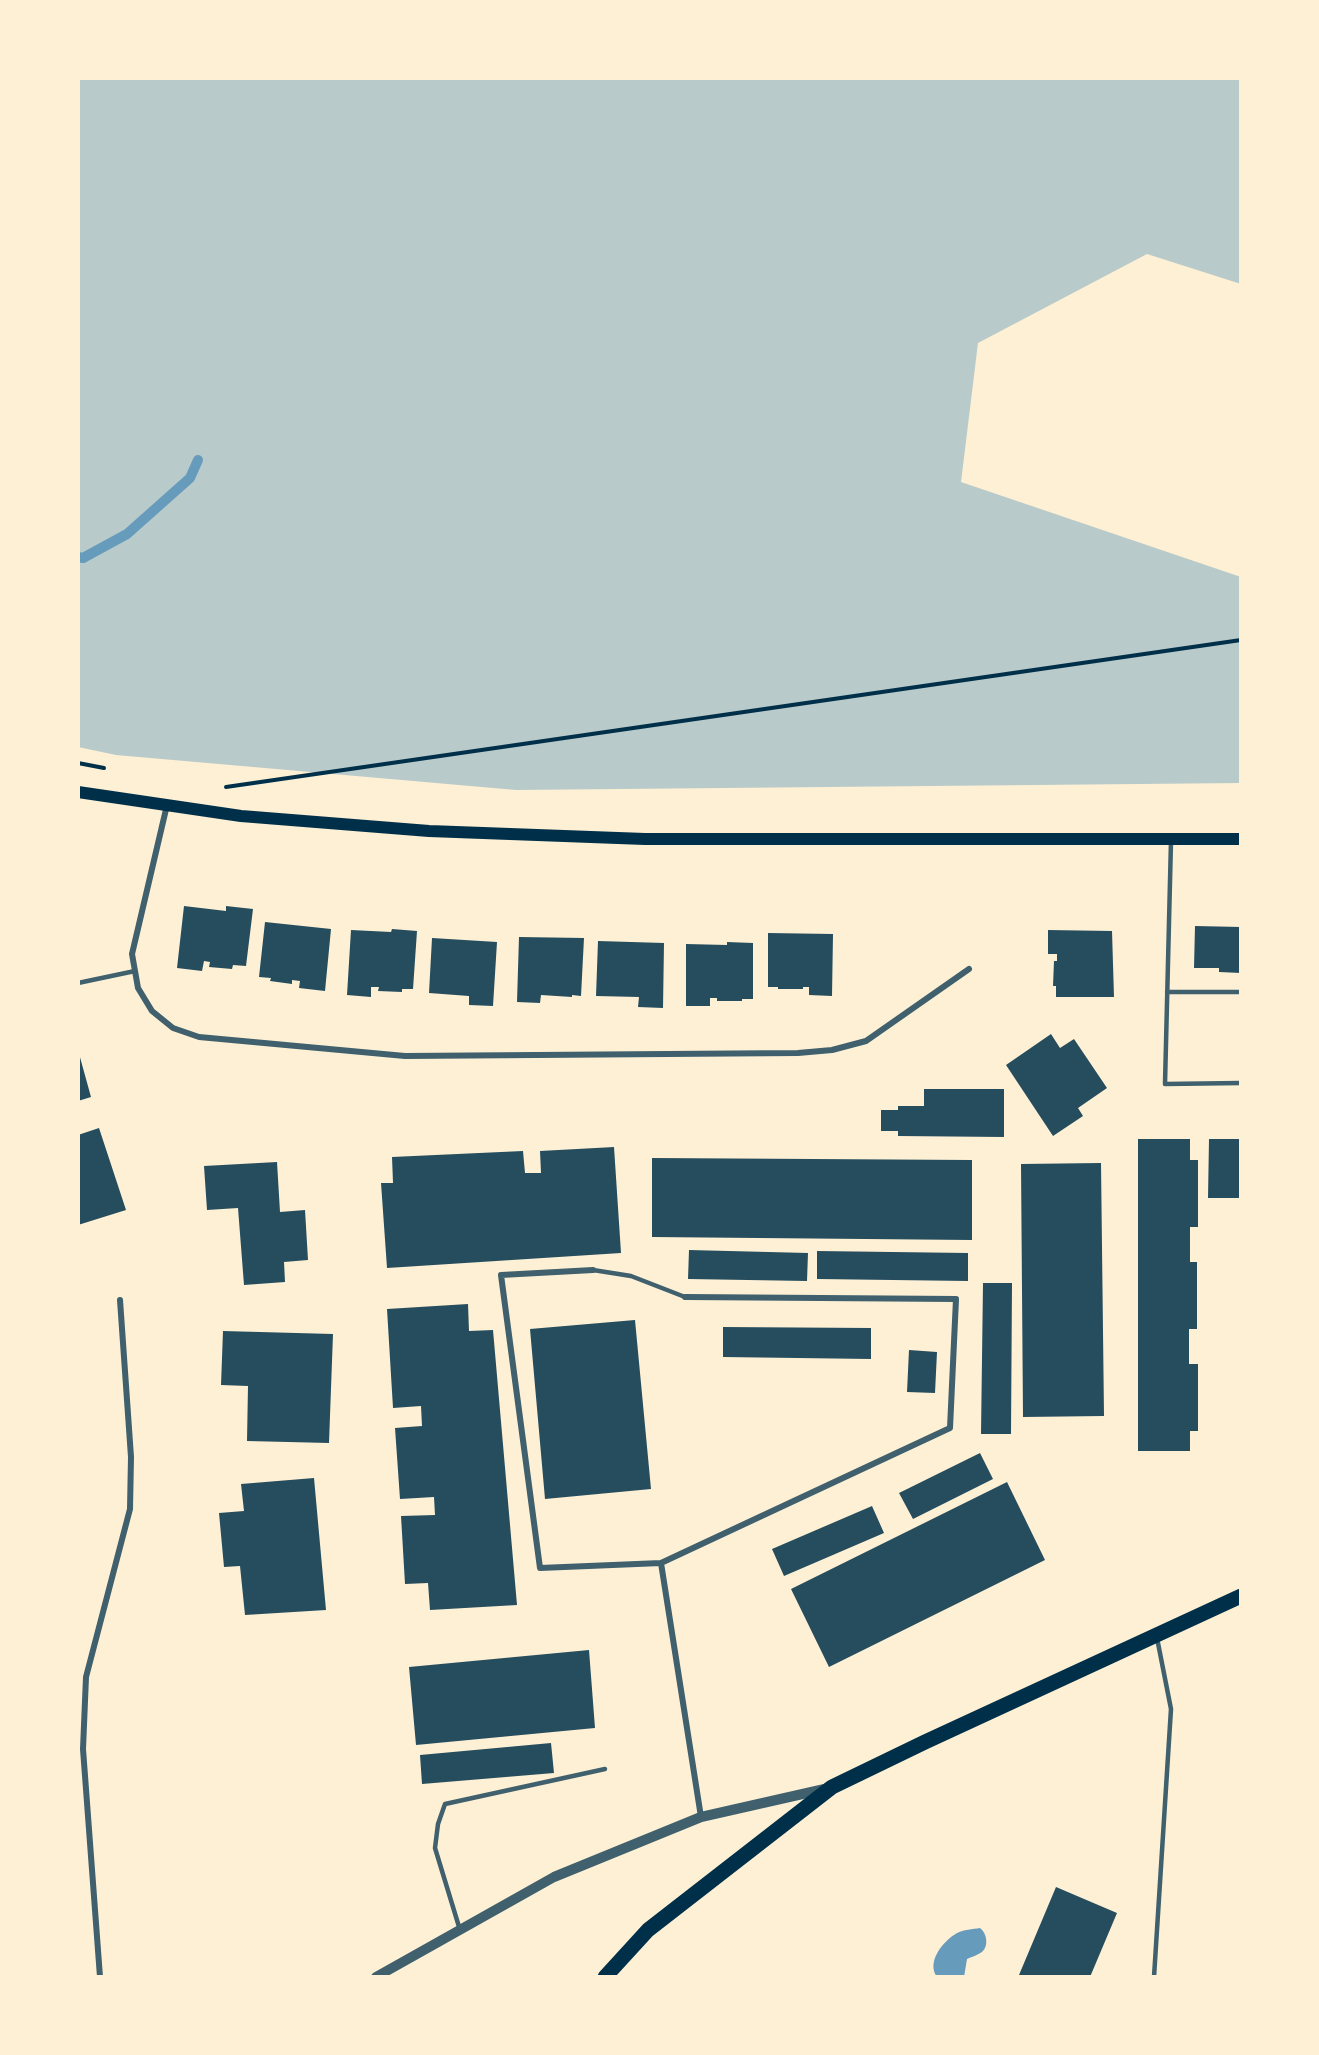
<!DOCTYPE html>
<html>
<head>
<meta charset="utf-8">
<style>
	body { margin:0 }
	#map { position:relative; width:1319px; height:2055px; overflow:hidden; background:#fdf0d5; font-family:Lato,sans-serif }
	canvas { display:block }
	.frame { position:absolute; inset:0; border:80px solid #fdf0d5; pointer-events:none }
</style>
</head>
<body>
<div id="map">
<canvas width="1319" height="2055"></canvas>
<div class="frame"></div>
</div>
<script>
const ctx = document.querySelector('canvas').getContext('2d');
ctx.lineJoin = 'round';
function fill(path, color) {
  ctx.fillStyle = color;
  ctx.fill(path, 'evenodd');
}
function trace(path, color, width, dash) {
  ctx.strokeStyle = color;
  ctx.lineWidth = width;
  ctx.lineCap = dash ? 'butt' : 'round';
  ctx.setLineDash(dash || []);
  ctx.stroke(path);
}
const green = new Path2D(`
	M 78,78 L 1241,78 L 1241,284 L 1147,254 L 978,343 L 961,482 L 1241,577 L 1241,783 L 516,790 L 116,755 L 78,747 Z`);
const water = new Path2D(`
	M 980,1928 C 987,1933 989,1946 982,1952 C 978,1955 971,1957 967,1959 L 964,1977 L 937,1977 C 926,1962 943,1941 957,1933 C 963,1930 973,1929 980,1928 Z`);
const stream = new Path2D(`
	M 78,557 L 83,558 L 127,534 L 190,478 L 198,460`);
const building = new Path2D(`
	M 184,906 L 226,911 L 226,906 L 253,909 L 246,966 L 233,965 L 232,969 L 209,967 L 210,962 L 204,961 L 202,971 L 177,968 Z
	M 265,922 L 331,929 L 325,991 L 299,988 L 300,981 L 292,980 L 292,984 L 270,981 L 271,978 L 259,977 Z
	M 1195,926 L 1241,927 L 1241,973 L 1219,972 L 1219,968 L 1194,968 Z
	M 392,929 L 417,931 L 413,989 L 402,989 L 402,992 L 378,991 L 379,987 L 371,987 L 371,997 L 347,995 L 351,930 L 391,932 Z
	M 1048,930 L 1112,931 L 1114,997 L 1056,997 L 1056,986 L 1053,986 L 1054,961 L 1057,961 L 1057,954 L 1048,954 Z
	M 768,933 L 833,934 L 832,996 L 809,995 L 809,987 L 803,987 L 803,989 L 778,989 L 778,987 L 768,987 Z
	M 519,937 L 584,938 L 581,996 L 572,995 L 572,997 L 541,995 L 540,1003 L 517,1002 Z
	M 432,938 L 497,942 L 493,1006 L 469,1005 L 469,996 L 429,993 Z
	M 598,941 L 664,943 L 663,1008 L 638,1007 L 639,997 L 596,996 Z
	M 727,942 L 753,943 L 753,999 L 742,999 L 742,1001 L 717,1001 L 717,998 L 710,998 L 710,1006 L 686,1006 L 686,944 L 727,945 Z
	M 1051,1034 L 1060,1048 L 1074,1039 L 1107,1088 L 1078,1108 L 1083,1116 L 1053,1136 L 1006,1065 Z
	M 78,1050 L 91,1097 L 78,1101 Z
	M 924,1089 L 1004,1089 L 1004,1137 L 898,1136 L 898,1131 L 881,1131 L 881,1110 L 898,1110 L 898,1106 L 924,1106 Z
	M 99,1128 L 126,1210 L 78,1225 L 78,1135 Z
	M 1138,1139 L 1190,1139 L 1190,1160 L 1198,1160 L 1198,1227 L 1190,1227 L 1190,1262 L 1197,1262 L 1197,1329 L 1189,1329 L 1189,1364 L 1198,1364 L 1198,1431 L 1190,1431 L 1190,1451 L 1138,1451 Z
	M 1209,1139 L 1241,1139 L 1241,1198 L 1208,1198 Z
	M 614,1147 L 621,1253 L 387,1268 L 381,1183 L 393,1183 L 392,1157 L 523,1151 L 525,1173 L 541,1173 L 540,1151 Z
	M 652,1158 L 972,1160 L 972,1240 L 652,1237 Z
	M 277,1162 L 280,1212 L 305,1210 L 308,1260 L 284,1262 L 285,1282 L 244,1285 L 238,1208 L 207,1210 L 204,1166 Z
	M 1101,1163 L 1104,1416 L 1023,1417 L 1021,1164 Z
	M 689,1250 L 808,1253 L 807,1281 L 688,1279 Z
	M 817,1251 L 968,1253 L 968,1281 L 817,1279 Z
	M 983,1283 L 1012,1283 L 1011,1434 L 981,1434 Z
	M 468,1304 L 469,1331 L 493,1330 L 517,1605 L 430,1610 L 428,1583 L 405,1584 L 401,1516 L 435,1515 L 434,1497 L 400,1499 L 395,1428 L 422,1426 L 421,1406 L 393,1408 L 387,1309 Z
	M 635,1320 L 651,1489 L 545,1499 L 530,1329 Z
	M 723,1327 L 871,1328 L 871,1359 L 723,1357 Z
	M 223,1331 L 333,1334 L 329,1443 L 247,1441 L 248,1386 L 221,1385 Z
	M 909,1350 L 937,1352 L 935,1393 L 907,1392 Z
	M 980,1453 L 993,1479 L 913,1519 L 899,1493 Z
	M 314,1478 L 326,1610 L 245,1615 L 240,1566 L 224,1567 L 219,1513 L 244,1511 L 241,1484 Z
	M 1007,1482 L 1045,1560 L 829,1667 L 791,1589 Z
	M 872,1506 L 884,1533 L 784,1576 L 772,1549 Z
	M 589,1650 L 595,1728 L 416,1745 L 409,1667 Z
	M 551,1743 L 554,1773 L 422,1784 L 420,1755 Z
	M 1056,1887 L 1117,1913 L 1090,1977 L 1023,1977 L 1019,1975 Z`);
const path = new Path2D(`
	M 78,763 L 104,768
	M 226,787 L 1241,640`);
const service = new Path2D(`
	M 1171,841 L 1165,1084 L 1241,1083
	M 78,983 L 135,971
	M 1167,992 L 1241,992
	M 593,1270 L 631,1276 L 685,1297
	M 460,1930 L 435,1848 L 438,1824 L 445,1804 L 605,1769
	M 1154,1977 L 1171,1709 L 1157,1638`);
const minor = new Path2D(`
	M 167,805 L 132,954 L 138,988 L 152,1011 L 173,1028 L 199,1037 L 405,1056 L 798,1053 L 832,1050 L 866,1041 L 969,969
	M 593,1270 L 501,1275 L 540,1568 L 661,1563 L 701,1817
	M 661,1563 L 950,1428 L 956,1299 L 685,1297
	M 100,1977 L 83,1749 L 86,1677 L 130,1509 L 131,1457 L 120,1300`);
const tertiary = new Path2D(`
	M 376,1977 L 554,1877 L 701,1817 L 829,1788`);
const secondary = new Path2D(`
	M 78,792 L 241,816 L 429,831 L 645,839 L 1241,839`);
const primary = new Path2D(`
	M 605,1977 L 648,1930 L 832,1787 L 925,1742 L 1241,1596`);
fill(green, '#b9caca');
fill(water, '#669bbc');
trace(stream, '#669bbc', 10);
fill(building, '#264d5e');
trace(path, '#003049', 4);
trace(service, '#3f606c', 4.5);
trace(minor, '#3f606c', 6);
trace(tertiary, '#3f606c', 10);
trace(secondary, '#003049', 12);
trace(primary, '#003049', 15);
</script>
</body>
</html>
